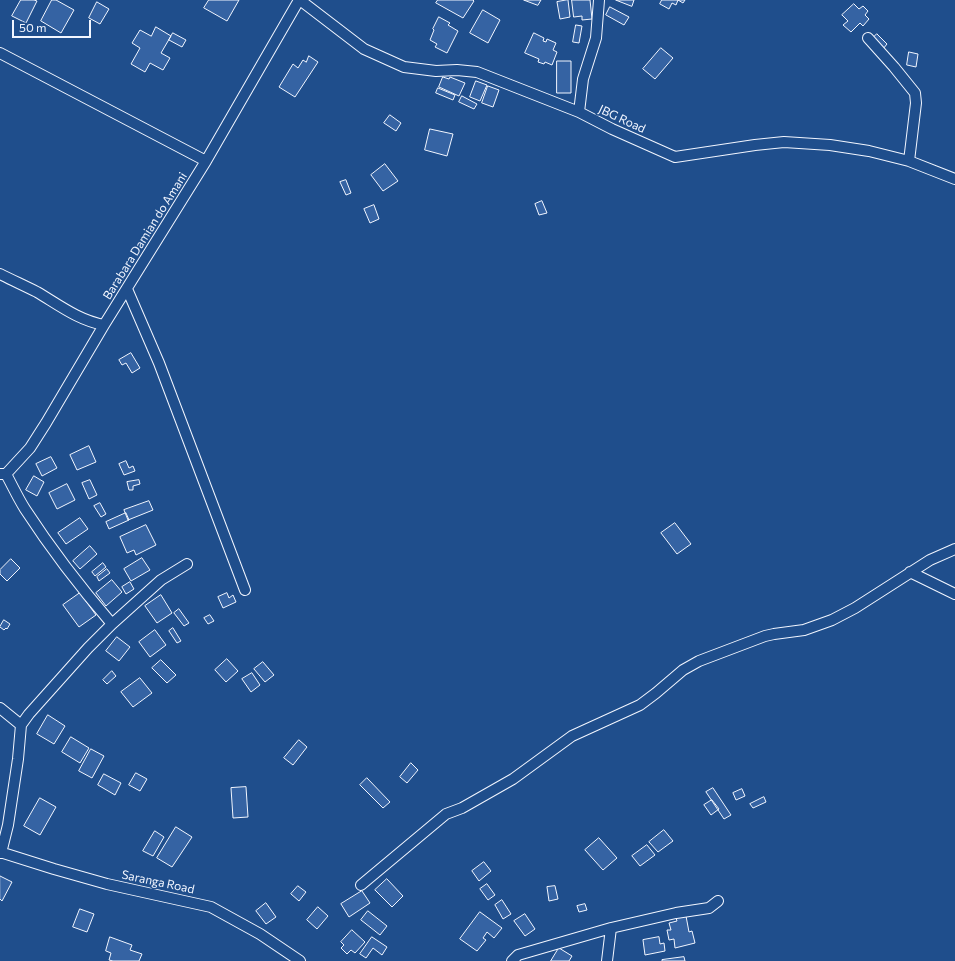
<!DOCTYPE html>
<html>
<head>
<meta charset="utf-8">
<style>
	body { margin:0 }
	#map { position:relative; width:955px; height:961px; overflow:hidden; background:#1f4e8c; font-family:Commissioner,sans-serif }
	canvas { display:block }
	.scale { position:absolute; left:12px; top:20px; width:79px; height:18px; box-sizing:border-box; border:2px solid #f2f6ff; border-top:0; padding-left:5px; font-size:12px; line-height:14px; white-space:nowrap; color:#f2f6ff; -webkit-text-stroke:3px #1f4e8c; paint-order:stroke }
</style>
</head>
<body>
<div id="map">
<canvas width="955" height="961"></canvas>
<div class="scale">50 m</div>
</div>
<script>
const ctx = document.querySelector('canvas').getContext('2d');
ctx.lineJoin = 'round';
function fill(path, color) {
  ctx.fillStyle = color;
  ctx.fill(path, 'evenodd');
}
function trace(path, color, width, dash) {
  ctx.strokeStyle = color;
  ctx.lineWidth = width;
  ctx.lineCap = dash ? 'butt' : 'round';
  ctx.setLineDash(dash || []);
  ctx.stroke(path);
}
function label(font, color, halo, rows, align = 'center') {
  ctx.font = font + ' Commissioner,sans-serif';
  ctx.lineWidth = 3;
  ctx.setLineDash([]);
  ctx.textBaseline = 'middle';
  ctx.strokeStyle = halo;
  ctx.fillStyle = color;
  for (const [text, x, y, turn = 0] of rows) {
    ctx.save();
    ctx.translate(x, y);
    ctx.rotate((+turn || 0) * Math.PI / 180);
    ctx.textAlign = isNaN(turn) ? turn : align;
    if (halo) ctx.strokeText(text, 0, 0);
    ctx.fillText(text, 0, 0);
    ctx.restore();
  }
}
const building = new Path2D(`
	M 21,0 L 34,0 L 37,1 L 26,23 L 12,16 Z
	M 52,0 L 56,0 L 74,10 L 61,33 L 41,21 Z
	M 209,0 L 239,0 L 227,21 L 204,8 Z
	M 438,0 L 473,0 L 474,1 L 463,18 L 436,3 Z
	M 524,0 L 541,0 L 538,5 Z
	M 568,0 L 570,17 L 560,19 L 557,2 Z
	M 572,0 L 590,0 L 592,19 L 582,20 L 582,16 L 574,17 Z
	M 616,0 L 634,0 L 632,6 Z
	M 662,0 L 685,0 L 683,3 L 678,0 L 676,5 L 672,3 L 669,9 L 660,4 Z
	M 97,2 L 109,9 L 100,24 L 89,18 Z
	M 854,4 L 859,9 L 863,6 L 868,11 L 865,15 L 869,19 L 863,26 L 860,23 L 851,32 L 843,25 L 848,21 L 842,15 Z
	M 610,7 L 629,17 L 624,25 L 606,15 Z
	M 483,10 L 500,20 L 488,43 L 470,33 Z
	M 439,17 L 450,23 L 448,25 L 458,31 L 447,53 L 435,47 L 437,44 L 430,40 L 434,30 L 433,29 Z
	M 576,25 L 582,26 L 579,43 L 573,42 Z
	M 156,27 L 171,36 L 161,53 L 170,58 L 163,70 L 150,63 L 145,72 L 131,64 L 140,48 L 132,43 L 140,30 L 151,36 Z
	M 173,33 L 186,40 L 182,47 L 169,40 Z
	M 534,33 L 544,38 L 543,41 L 546,42 L 547,39 L 556,43 L 553,50 L 557,52 L 552,65 L 545,62 L 544,64 L 538,62 L 539,59 L 525,53 Z
	M 877,34 L 887,44 L 883,49 L 872,39 Z
	M 661,48 L 673,58 L 655,79 L 643,69 Z
	M 909,52 L 918,54 L 916,67 L 907,65 Z
	M 309,56 L 318,62 L 295,97 L 279,87 L 293,64 L 298,68 L 303,60 L 306,62 Z
	M 557,61 L 571,61 L 571,93 L 557,93 Z
	M 443,77 L 449,79 L 450,77 L 465,83 L 459,96 L 439,87 Z
	M 476,81 L 487,85 L 480,101 L 470,97 Z
	M 488,86 L 499,90 L 493,107 L 482,103 Z
	M 438,88 L 455,95 L 453,100 L 436,93 Z
	M 462,96 L 477,104 L 474,109 L 459,102 Z
	M 390,115 L 401,123 L 396,131 L 384,123 Z
	M 430,129 L 453,134 L 447,156 L 425,150 Z
	M 385,164 L 398,181 L 383,191 L 371,175 Z
	M 346,180 L 351,193 L 346,195 L 340,182 Z
	M 542,201 L 547,213 L 539,215 L 535,204 Z
	M 374,205 L 379,219 L 370,223 L 364,209 Z
	M 131,353 L 140,368 L 132,373 L 126,363 L 122,365 L 119,360 Z
	M 89,446 L 96,462 L 77,470 L 70,455 Z
	M 51,457 L 57,468 L 42,476 L 36,464 Z
	M 126,461 L 129,468 L 133,466 L 135,471 L 124,475 L 119,464 Z
	M 34,476 L 44,482 L 37,496 L 26,490 Z
	M 90,480 L 97,495 L 89,499 L 82,483 Z
	M 139,480 L 140,484 L 133,486 L 133,490 L 129,490 L 127,482 Z
	M 67,484 L 75,500 L 57,509 L 49,493 Z
	M 149,501 L 153,510 L 128,520 L 124,510 Z
	M 100,503 L 106,514 L 101,517 L 94,506 Z
	M 126,513 L 129,520 L 109,529 L 106,522 Z
	M 80,518 L 88,529 L 66,544 L 58,533 Z
	M 675,523 L 691,544 L 677,554 L 661,533 Z
	M 146,525 L 156,545 L 136,555 L 134,550 L 127,553 L 120,537 Z
	M 90,546 L 97,554 L 80,569 L 73,561 Z
	M 142,558 L 150,570 L 131,581 L 124,569 Z
	M 11,559 L 20,568 L 7,581 L 0,574 L 0,570 Z
	M 103,563 L 106,567 L 95,576 L 92,572 Z
	M 107,569 L 110,573 L 99,581 L 97,577 Z
	M 112,580 L 122,592 L 106,606 L 96,593 Z
	M 130,582 L 134,589 L 126,594 L 122,587 Z
	M 80,593 L 96,615 L 79,627 L 63,605 Z
	M 227,593 L 229,598 L 233,595 L 236,602 L 223,608 L 218,597 Z
	M 161,595 L 172,613 L 157,623 L 145,606 Z
	M 179,609 L 189,623 L 184,626 L 174,613 Z
	M 210,615 L 214,621 L 208,624 L 204,618 Z
	M 4,620 L 10,624 L 7,629 L 6,628 L 4,630 L 0,627 Z
	M 173,628 L 181,641 L 177,643 L 169,631 Z
	M 155,630 L 166,645 L 150,657 L 139,642 Z
	M 117,637 L 130,647 L 119,661 L 106,651 Z
	M 227,659 L 238,671 L 226,682 L 215,670 Z
	M 161,660 L 176,675 L 167,683 L 152,668 Z
	M 263,662 L 274,675 L 265,682 L 254,669 Z
	M 112,671 L 116,676 L 107,684 L 103,680 Z
	M 252,673 L 260,685 L 251,692 L 242,679 Z
	M 140,678 L 152,693 L 133,707 L 121,692 Z
	M 48,715 L 65,726 L 54,744 L 37,734 Z
	M 71,737 L 89,748 L 80,763 L 62,752 Z
	M 299,740 L 307,747 L 293,765 L 284,758 Z
	M 91,749 L 104,756 L 92,778 L 79,771 Z
	M 411,763 L 418,770 L 407,783 L 400,777 Z
	M 136,773 L 147,779 L 140,791 L 129,785 Z
	M 104,774 L 121,783 L 115,795 L 98,785 Z
	M 367,778 L 390,802 L 383,808 L 360,785 Z
	M 246,787 L 248,817 L 233,818 L 231,788 Z
	M 713,788 L 731,815 L 724,819 L 706,792 Z
	M 742,789 L 745,796 L 736,800 L 733,793 Z
	M 764,797 L 766,802 L 753,808 L 750,804 Z
	M 40,798 L 56,807 L 40,835 L 24,826 Z
	M 712,800 L 719,809 L 711,815 L 704,805 Z
	M 176,827 L 192,837 L 172,867 L 157,858 Z
	M 664,830 L 673,841 L 658,852 L 649,842 Z
	M 155,831 L 164,837 L 153,856 L 143,851 Z
	M 599,838 L 617,858 L 603,870 L 585,850 Z
	M 647,845 L 655,855 L 640,866 L 632,856 Z
	M 484,862 L 491,871 L 479,881 L 472,871 Z
	M 0,876 L 12,882 L 2,901 L 0,899 Z
	M 387,879 L 403,896 L 392,907 L 375,890 Z
	M 487,884 L 495,895 L 488,900 L 480,889 Z
	M 298,886 L 306,892 L 299,901 L 291,894 Z
	M 555,886 L 558,899 L 549,901 L 547,887 Z
	M 362,891 L 370,903 L 349,917 L 341,904 Z
	M 502,900 L 511,914 L 503,919 L 495,905 Z
	M 266,903 L 276,917 L 266,924 L 256,911 Z
	M 585,904 L 587,910 L 579,912 L 577,906 Z
	M 318,907 L 328,916 L 317,929 L 307,920 Z
	M 80,909 L 94,914 L 87,932 L 73,927 Z
	M 368,911 L 387,926 L 380,935 L 361,920 Z
	M 480,912 L 502,928 L 494,938 L 487,932 L 483,938 L 486,940 L 477,951 L 460,939 Z
	M 525,914 L 535,929 L 525,936 L 514,921 Z
	M 686,916 L 689,932 L 692,931 L 695,943 L 675,948 L 674,939 L 669,940 L 667,930 L 671,930 L 669,923 L 677,921 L 676,918 Z
	M 352,930 L 365,942 L 355,953 L 351,950 L 347,954 L 341,948 L 344,945 L 341,942 Z
	M 110,937 L 132,945 L 130,950 L 142,954 L 139,961 L 113,961 L 109,960 L 111,953 L 106,951 Z
	M 372,937 L 387,947 L 382,955 L 373,948 L 366,958 L 360,954 Z
	M 659,937 L 660,944 L 664,943 L 665,951 L 645,955 L 643,940 Z
	M 559,948 L 572,956 L 569,961 L 551,961 Z
	M 684,957 L 685,961 L 662,961 L 662,960 Z`);
const minor = new Path2D(`
	M 300,0 L 364,49 L 404,67 L 436,71 L 457,70 L 477,72 L 579,112 L 612,129 L 675,157 L 755,145 L 784,142 L 830,145 L 869,151 L 909,161 L 955,179
	M 868,38 L 894,67 L 915,93 L 916,103 L 909,161
	M 0,53 L 206,161
	M 579,112 L 583,79 L 596,38 L 599,0
	M 0,274 C 12,280 25,286 37,292 C 59,305 78,320 104,325
	M 127,289 L 159,363 L 245,590
	M 0,474 L 6,474 L 30,448 L 46,423 L 104,325 L 206,161 L 299,0
	M 6,474 C 12,485 18,498 25,509 C 51,549 81,588 112,624
	M 910,572 L 955,594
	M 0,708 L 21,725
	M 0,852 L 54,869 L 107,884 L 211,907 L 260,934 L 300,961
	M 1,853 L 8,825 L 18,759 L 21,725 L 29,714 L 88,648 L 112,624 L 161,580 L 187,564
	M 361,885 L 446,814 L 462,808 L 513,779 L 572,736 L 640,705 L 656,693 L 683,670 L 699,661 L 765,636 L 774,634 L 804,630 L 832,620 L 855,608 L 930,560 L 955,549
	M 512,961 L 518,955 L 611,928 L 676,913 L 709,908 L 718,901
	M 607,961 L 611,928`);
const streetNames = [
	["JBG Road",622,119,25],
	["Barabara Damian do Amani",145,236,-58],
	["Saranga Road",158,882,12]
];
fill(building, '#3563a3');
trace(building, '#f2f6ff', 1);
trace(minor, '#f2f6ff', 12);
trace(minor, '#1f4e8c', 10);
label('12px', '#f2f6ff', '#1f4e8c', streetNames);
</script>
</body>
</html>
